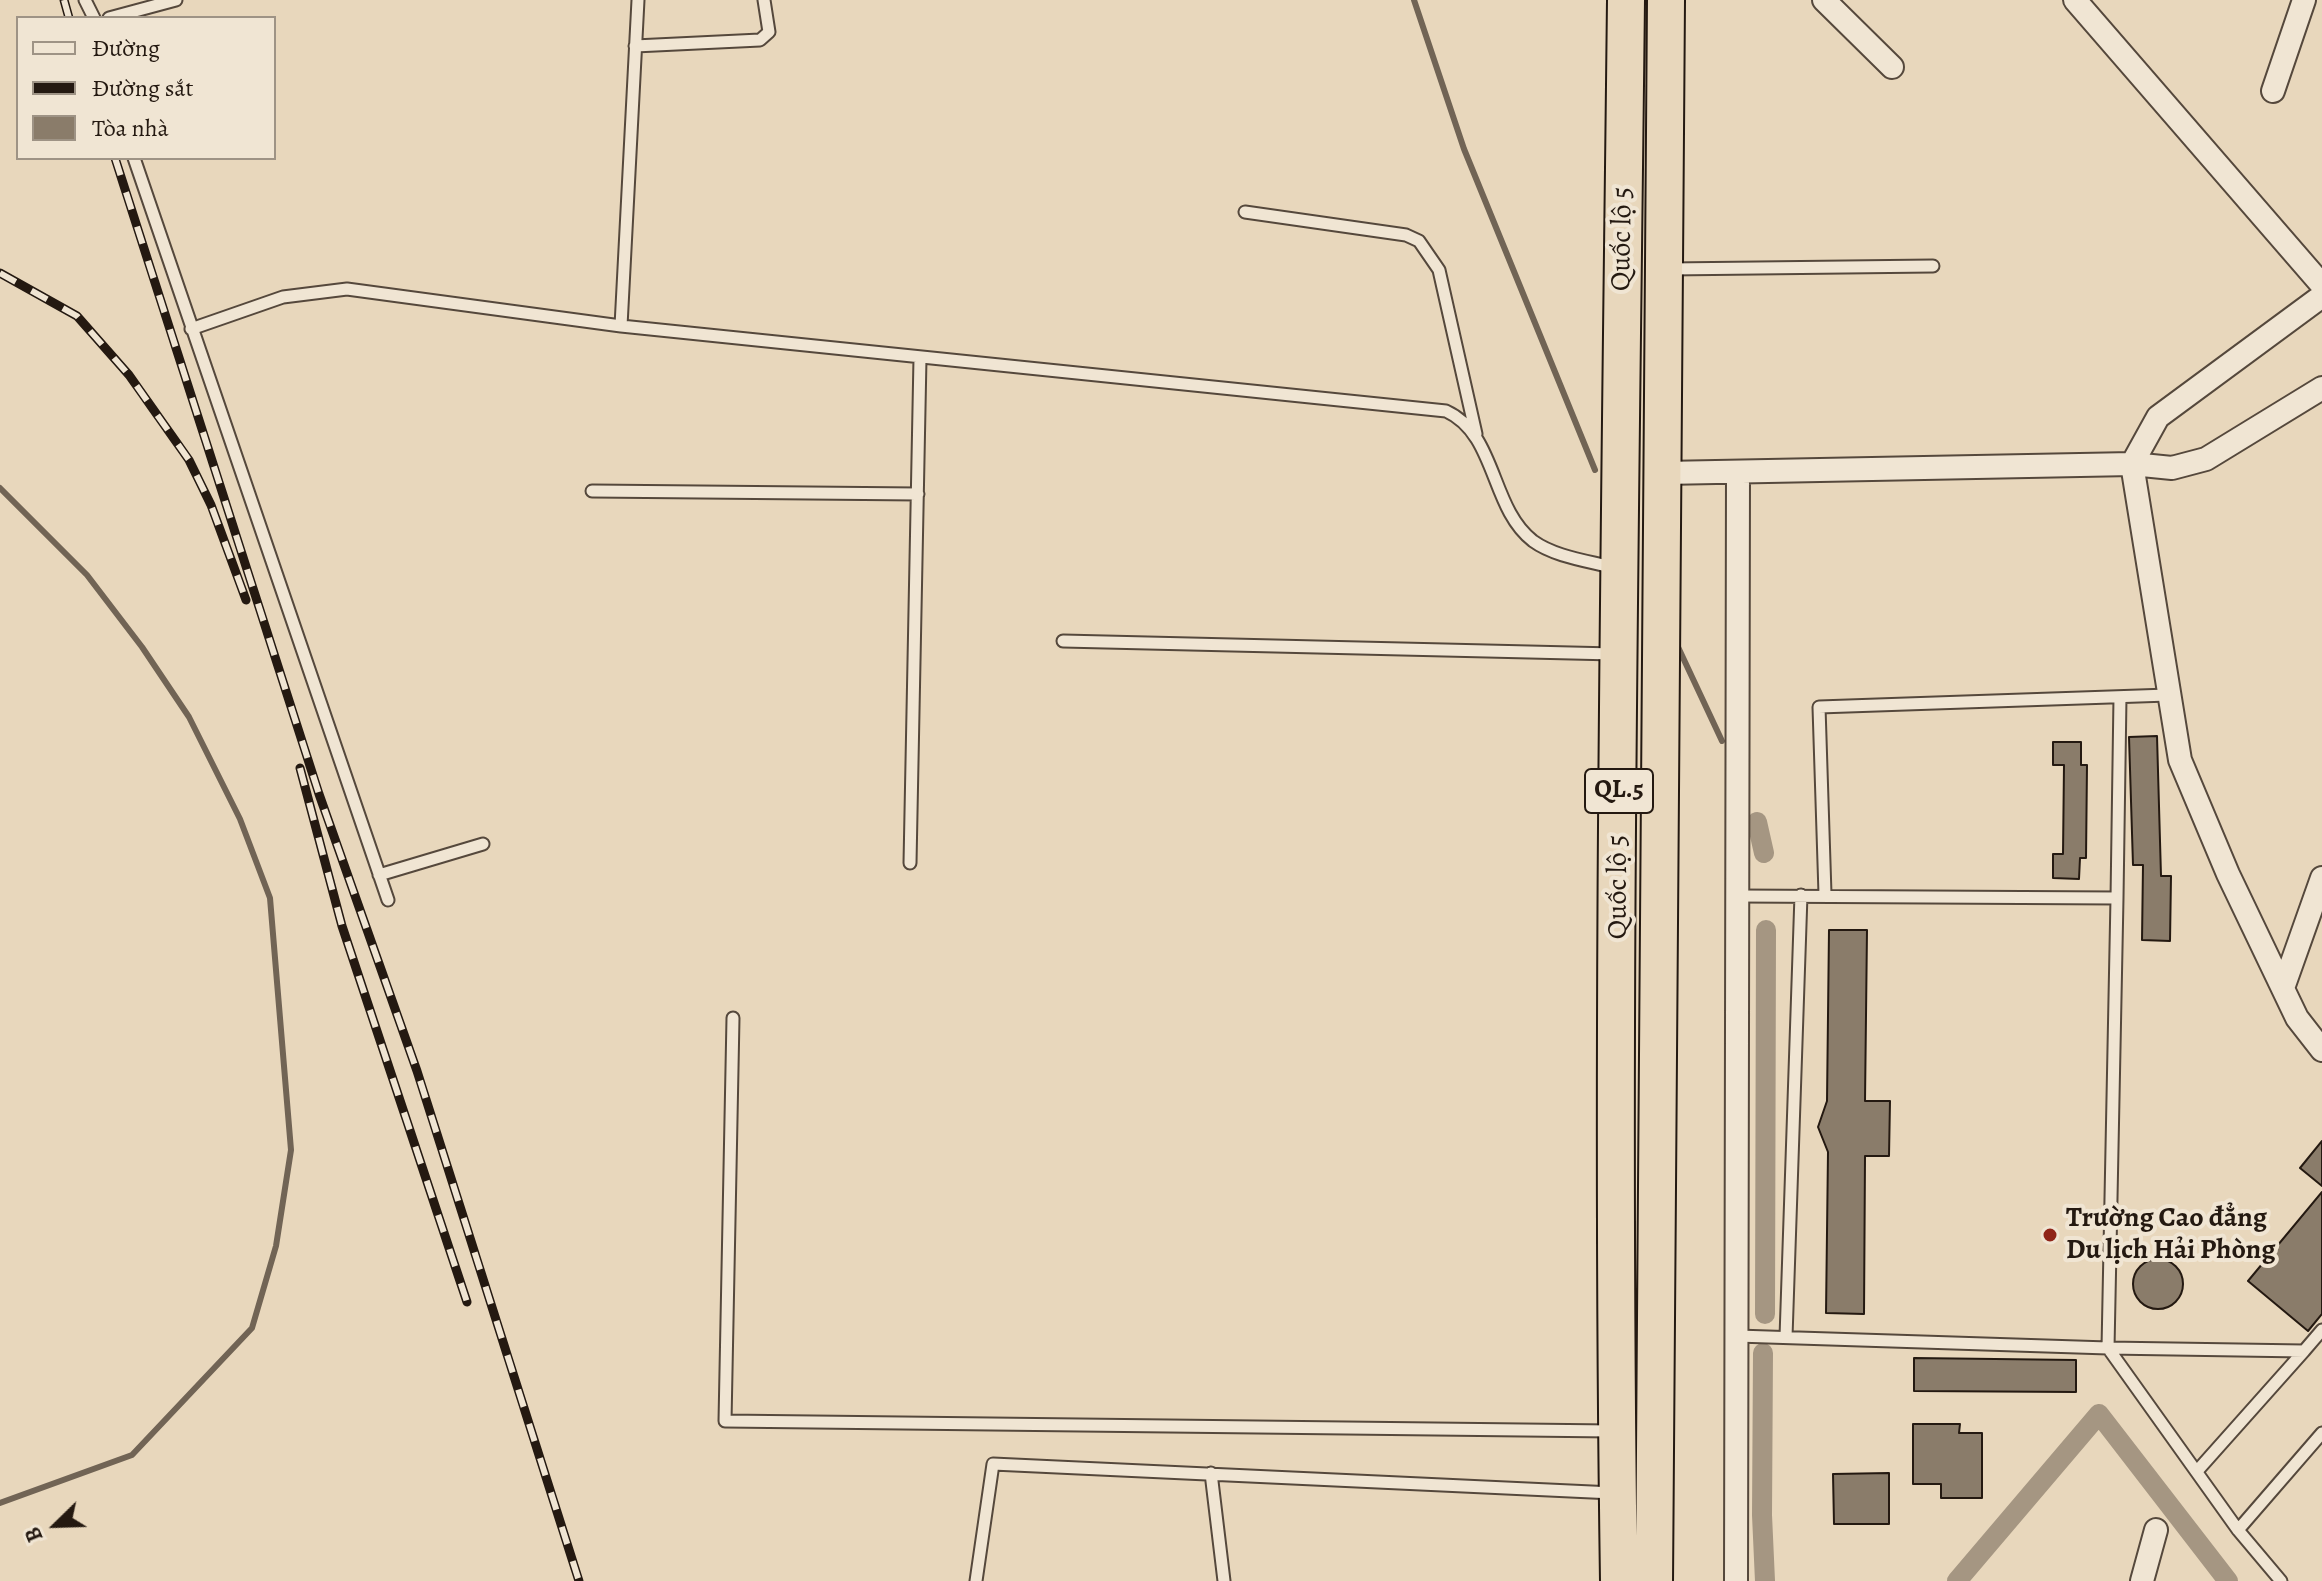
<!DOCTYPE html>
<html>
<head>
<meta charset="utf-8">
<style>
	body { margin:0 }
	#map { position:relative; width:2322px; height:1581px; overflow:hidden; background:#e8d7bc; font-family:Alegreya,serif }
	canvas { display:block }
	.legend { position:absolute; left:16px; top:16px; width:260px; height:144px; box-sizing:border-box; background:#f0e5d3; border:2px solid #9e9385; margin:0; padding:10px 14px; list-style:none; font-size:24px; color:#241911 }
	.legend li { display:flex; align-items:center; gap:16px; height:40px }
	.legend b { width:40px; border:2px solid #9e9385 }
	.north { position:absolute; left:16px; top:1485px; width:80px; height:80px; -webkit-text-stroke:6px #f0e5d3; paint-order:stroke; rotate:247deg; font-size:22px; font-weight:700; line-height:32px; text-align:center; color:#241911 }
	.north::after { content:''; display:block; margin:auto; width:28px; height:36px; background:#241911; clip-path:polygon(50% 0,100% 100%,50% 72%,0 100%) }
</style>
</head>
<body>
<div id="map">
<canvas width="2322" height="1581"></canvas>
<ul class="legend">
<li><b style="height:10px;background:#f0e5d3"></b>Đường</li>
<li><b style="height:10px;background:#241911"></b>Đường sắt</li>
<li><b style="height:22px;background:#8a7c6a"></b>Tòa nhà</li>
</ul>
<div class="north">B</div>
</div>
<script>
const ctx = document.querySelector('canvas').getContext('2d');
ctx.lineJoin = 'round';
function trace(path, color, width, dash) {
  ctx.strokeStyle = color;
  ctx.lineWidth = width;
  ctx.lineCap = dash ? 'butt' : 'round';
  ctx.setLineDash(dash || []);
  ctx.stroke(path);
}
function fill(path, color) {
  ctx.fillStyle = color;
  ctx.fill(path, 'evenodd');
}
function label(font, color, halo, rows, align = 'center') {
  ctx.font = font + ' Alegreya,serif';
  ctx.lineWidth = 8;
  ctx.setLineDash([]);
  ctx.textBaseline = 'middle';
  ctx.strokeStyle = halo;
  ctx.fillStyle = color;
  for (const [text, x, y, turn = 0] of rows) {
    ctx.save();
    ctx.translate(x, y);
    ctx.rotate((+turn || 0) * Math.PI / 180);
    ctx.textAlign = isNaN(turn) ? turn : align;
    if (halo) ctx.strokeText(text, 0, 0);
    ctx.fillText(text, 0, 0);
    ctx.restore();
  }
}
const stream = new Path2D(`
	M 1414,0 L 1464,149 L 1595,470
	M 0,488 L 87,575 L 142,647 L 189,717 L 240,819 L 270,898 L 291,1150 L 276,1246 L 252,1328 L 132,1455 L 0,1503
	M 1678,647 L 1722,741`);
const canal = new Path2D(`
	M 1757,822 L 1764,853
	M 1765,1314 L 1766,930
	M 1763,1353 L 1762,1515 L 1765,1581
	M 1957,1581 L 2099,1414 L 2228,1581`);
const building = new Path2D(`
	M 2157,736 L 2161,876 L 2171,876 L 2170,941 L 2142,940 L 2143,865 L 2133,865 L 2129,737 Z
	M 2053,742 L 2081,742 L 2081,765 L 2087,765 L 2086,858 L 2080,858 L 2079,879 L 2053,878 L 2053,854 L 2063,854 L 2064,765 L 2053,765 Z
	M 1829,930 L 1867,930 L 1865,1101 L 1890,1101 L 1889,1156 L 1865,1156 L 1864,1314 L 1826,1313 L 1828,1152 L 1818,1127 L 1827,1101 Z
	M 2322,1141 L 2322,1186 L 2300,1168 Z
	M 2322,1192 L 2322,1314 L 2308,1331 L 2248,1281 Z
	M2133 1284a25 25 0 1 1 50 0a25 25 0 1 1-50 0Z
	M 1914,1358 L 2076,1360 L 2076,1392 L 1914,1391 Z
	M 1913,1424 L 1960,1424 L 1959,1433 L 1982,1433 L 1982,1498 L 1941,1498 L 1941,1484 L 1913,1484 Z
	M 1889,1473 L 1889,1524 L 1834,1524 L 1833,1474 Z`);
const service = new Path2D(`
	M 85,0 L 94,18
	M 109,18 L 176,0
	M 635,46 L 760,40 L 769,32 L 764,0
	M 134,158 L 388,900
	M 1245,212 L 1406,235 L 1419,241 L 1439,270 L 1476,434
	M 1669,269 L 1933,266
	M 621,326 L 638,0
	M 191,329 L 283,297 L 347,289 L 621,326 L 1446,411 C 1497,434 1490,508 1533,541 C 1555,557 1589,561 1615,568
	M 592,491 L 918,494
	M 1063,641 L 1614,654
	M 910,863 L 920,358
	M 379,875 L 483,844
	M 1825,894 L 1819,707 L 2168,695
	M 2117,898 L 2120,697
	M 733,1018 L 725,1421 L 1612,1431
	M 1737,1336 L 2108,1348 L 2117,898 L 1737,896
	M 1786,1337 L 1801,895
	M 2108,1348 L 2238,1530 L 2281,1581
	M 2108,1348 L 2304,1351 L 2322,1330
	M 2198,1470 L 2304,1351
	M 1211,1473 L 1224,1581
	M 2238,1530 L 2322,1433
	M 976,1581 L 993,1464 L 1613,1493`);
const minor = new Path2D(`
	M 1824,0 L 1892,67
	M 2075,0 L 2322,285
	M 2273,91 L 2304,0
	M 2322,296 L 2158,417 L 2132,464 L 2172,468 L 2206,459 L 2322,388
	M 1664,473 L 2132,464 L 2180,760 L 2228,874 L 2297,1018 L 2322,1050
	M 2283,988 L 2322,878
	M 1736,1581 L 1738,472
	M 2142,1581 L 2156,1530`);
const trunk = new Path2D(`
	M 1619,1581 C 1611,1054 1620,527 1626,0
	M 1654,1581 L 1666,0`);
const rail = new Path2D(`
	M 64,0 L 69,18
	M 115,158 L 319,794 L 417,1071 L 579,1581
	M 0,273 L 77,316 L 129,375 L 189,460 L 211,505 L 246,600
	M 300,768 L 342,926 L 467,1302`);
const markers = [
	[2050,1235,8,"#8f2418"]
];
const shields = [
	[1619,791,68]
];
const shieldNames = [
	["QL.5",1619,791]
];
const streetNames = [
	["Quốc lộ 5",1623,239,-89],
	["Quốc lộ 5",1619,887,-90]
];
const poiNames = [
	["Trường Cao đẳng",2066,1219],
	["Du lịch Hải Phòng",2066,1251]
];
trace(stream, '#716455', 6);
trace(canal, '#a59682', 20);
fill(building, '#8a7c6a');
trace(building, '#241911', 2);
trace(service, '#55483c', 15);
trace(minor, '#55483c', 26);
trace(trunk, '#241911', 40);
trace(service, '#f0e5d3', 11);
trace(minor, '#f0e5d3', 22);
trace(trunk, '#e8d7bc', 36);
trace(rail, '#241911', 9);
trace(rail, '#f0e5d3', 6, [18]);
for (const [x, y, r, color] of markers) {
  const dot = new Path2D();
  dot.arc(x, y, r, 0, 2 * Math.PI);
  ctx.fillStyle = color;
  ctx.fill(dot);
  trace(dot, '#f0e5d3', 3);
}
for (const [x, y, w] of shields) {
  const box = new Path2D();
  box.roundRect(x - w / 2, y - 22, w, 44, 6);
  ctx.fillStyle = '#f0e5d3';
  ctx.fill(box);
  trace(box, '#241911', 2);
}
label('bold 26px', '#241911', null, shieldNames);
label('28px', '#241911', '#f0e5d3', streetNames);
label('bold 28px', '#241911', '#f0e5d3', poiNames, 'left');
</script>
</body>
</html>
